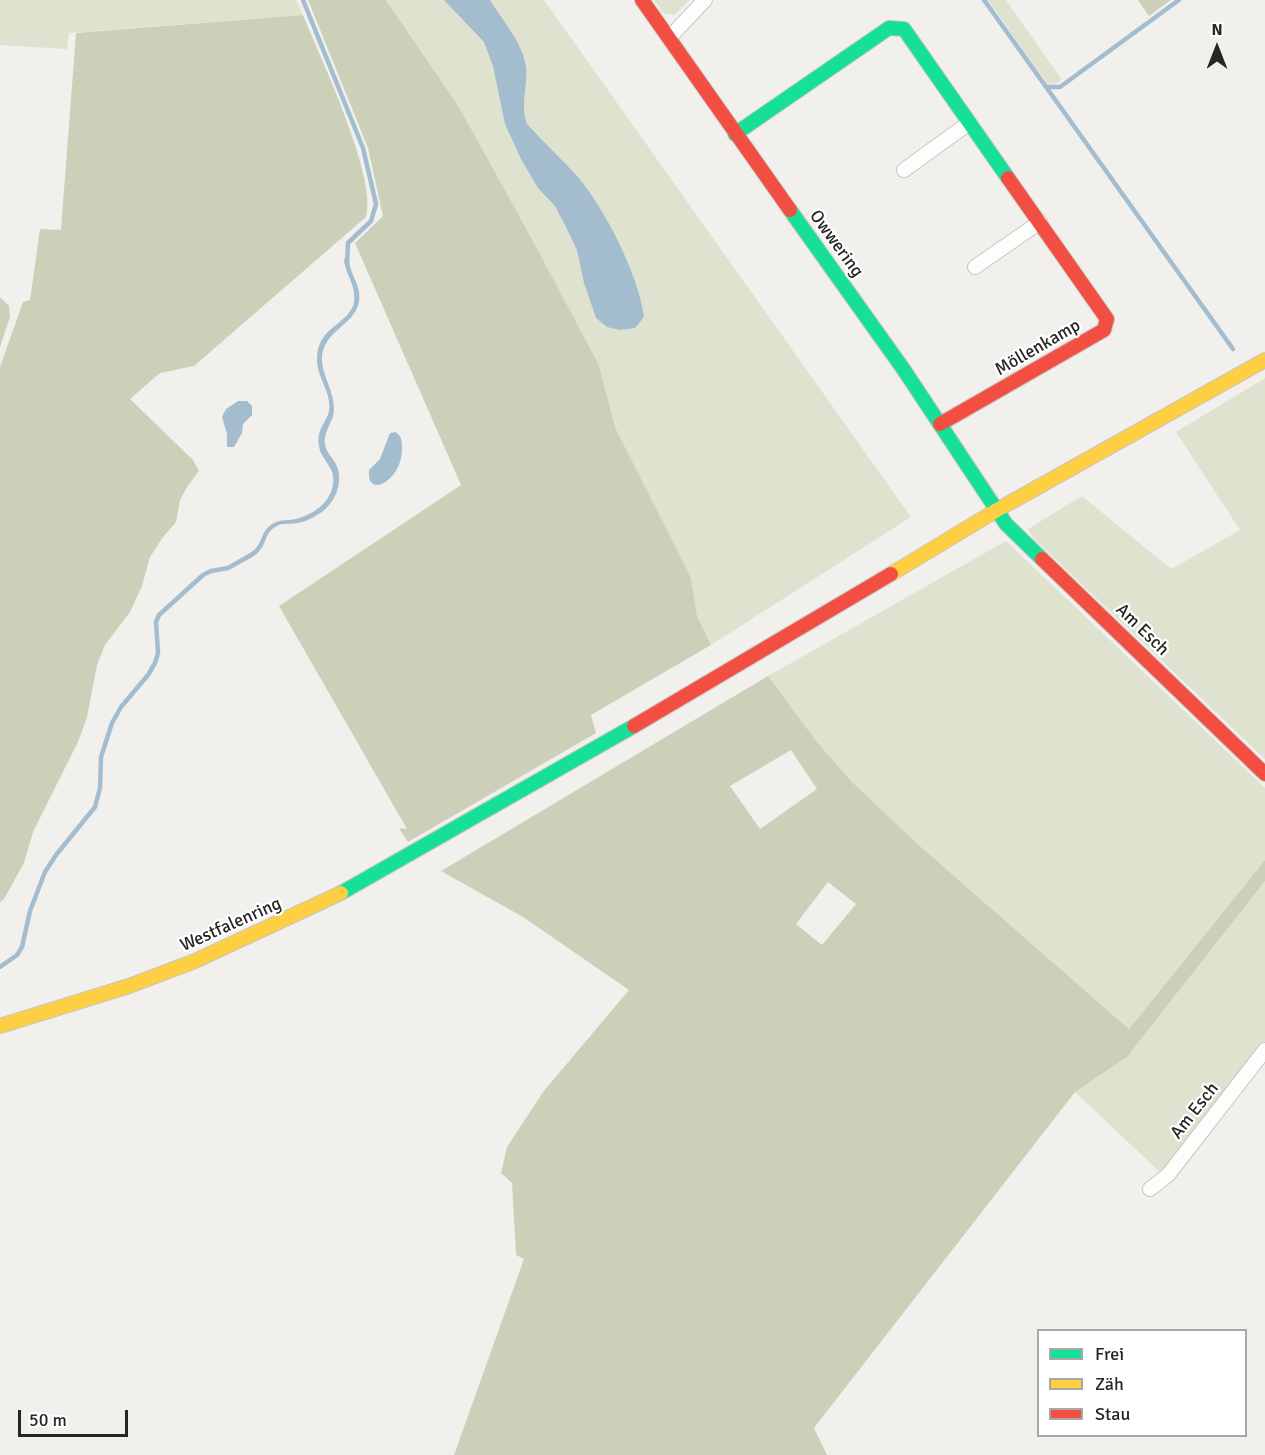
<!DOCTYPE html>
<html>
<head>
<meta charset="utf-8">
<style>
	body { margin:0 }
	#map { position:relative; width:1265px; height:1455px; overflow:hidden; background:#f1f0ed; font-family:Signika,sans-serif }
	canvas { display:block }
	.legend { position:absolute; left:1037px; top:1329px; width:210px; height:108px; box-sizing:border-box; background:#fff; border:2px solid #a9a8a7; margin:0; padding:8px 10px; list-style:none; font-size:18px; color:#272624 }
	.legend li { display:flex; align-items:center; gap:12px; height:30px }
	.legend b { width:30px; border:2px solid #a9a8a7 }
	.north { position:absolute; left:1187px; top:18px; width:60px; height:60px; -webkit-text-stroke:4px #fff; paint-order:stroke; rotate:0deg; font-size:16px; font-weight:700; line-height:24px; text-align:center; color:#272624 }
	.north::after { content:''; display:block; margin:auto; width:21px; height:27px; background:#272624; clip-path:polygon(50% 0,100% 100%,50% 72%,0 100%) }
	.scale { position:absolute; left:18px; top:1410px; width:110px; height:27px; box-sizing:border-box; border:3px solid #272624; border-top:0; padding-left:8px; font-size:18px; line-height:21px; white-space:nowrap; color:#272624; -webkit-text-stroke:4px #fff; paint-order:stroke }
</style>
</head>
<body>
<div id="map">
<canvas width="1265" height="1455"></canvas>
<ul class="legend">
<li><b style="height:8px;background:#16e098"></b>Frei</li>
<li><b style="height:8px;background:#ffcf43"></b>Zäh</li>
<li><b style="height:8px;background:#f24e42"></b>Stau</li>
</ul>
<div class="north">N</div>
<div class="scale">50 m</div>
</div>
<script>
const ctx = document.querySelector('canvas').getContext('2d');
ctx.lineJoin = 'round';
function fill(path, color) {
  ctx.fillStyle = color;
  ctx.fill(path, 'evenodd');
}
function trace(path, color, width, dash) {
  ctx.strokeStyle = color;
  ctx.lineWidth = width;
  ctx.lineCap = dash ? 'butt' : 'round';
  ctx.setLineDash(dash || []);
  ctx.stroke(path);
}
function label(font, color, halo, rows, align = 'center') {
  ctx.font = font + ' Signika,sans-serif';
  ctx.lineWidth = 4.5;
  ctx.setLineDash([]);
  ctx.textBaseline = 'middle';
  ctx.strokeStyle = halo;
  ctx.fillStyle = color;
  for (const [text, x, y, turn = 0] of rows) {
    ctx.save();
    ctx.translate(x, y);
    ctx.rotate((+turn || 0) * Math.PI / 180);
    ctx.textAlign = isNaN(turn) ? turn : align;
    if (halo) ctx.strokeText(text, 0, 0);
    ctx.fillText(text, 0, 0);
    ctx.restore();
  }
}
const green = new Path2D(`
	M 0,0 L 296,0 L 303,15 L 69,33 L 67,49 L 0,45 Z
	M 386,0 L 544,0 L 911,517 L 711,645 L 697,616 L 691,578 L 615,427 L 599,365 L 532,239 L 459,107 Z
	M 654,0 L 689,0 L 675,15 L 664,14 Z
	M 988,0 L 1006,0 L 1062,80 L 1057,83 L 1047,84 Z
	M 1265,378 L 1265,759 L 1033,538 L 1028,529 L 1082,496 L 1171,569 L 1240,530 L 1176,432 Z
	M 1006,541 L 1265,788 L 1265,860 L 1129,1029 L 921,847 L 853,783 L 817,742 L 768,676 Z
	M 1265,881 L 1265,1041 L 1162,1174 L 1075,1092 L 1127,1057 Z`);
const forest = new Path2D(`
	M 308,0 L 386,0 L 459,107 L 532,239 L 599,365 L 615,427 L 691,578 L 697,616 L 711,645 L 591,715 L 596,733 L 408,842 L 399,828 L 407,829 L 279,606 L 461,485 L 355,243 L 383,216 L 368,148 Z
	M 1138,0 L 1171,0 L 1149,16 Z
	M 303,15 C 320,57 378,178 366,217 L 194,366 L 160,373 L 130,399 L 193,460 L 199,471 L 187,487 L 180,500 L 176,522 L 163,537 L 150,557 L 142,586 L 130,612 L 105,645 L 97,665 L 87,717 L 78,742 L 33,832 L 24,863 L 4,899 L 0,902 L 0,367 L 23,302 L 30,300 L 40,229 L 61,230 L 76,33 Z
	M 0,297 L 9,306 L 10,317 L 0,347 Z
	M 768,676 L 817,742 L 853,783 L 921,847 L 1129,1029 L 1265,860 L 1265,881 L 1127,1057 L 1075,1092 L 814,1428 L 827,1455 L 454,1455 L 524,1259 L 516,1255 L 512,1183 L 501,1173 L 507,1147 L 543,1092 L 629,990 L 523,917 L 441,871 ZM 791,750 L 817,789 L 760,829 L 730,786 ZM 828,882 L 856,904 L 822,945 L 796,924 Z`);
const water = new Path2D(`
	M 444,0 L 490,0 C 502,20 523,43 526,67 C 528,87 520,104 527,124 C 543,142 562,159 578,177 C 605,209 639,276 644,317 L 635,328 L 620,330 L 607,327 L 596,318 L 584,283 L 577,250 L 567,229 L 555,206 L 538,188 L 521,159 L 505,124 L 493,66 L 484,42 Z
	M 344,259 L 349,259 C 349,274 362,285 359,302 C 354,326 324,330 322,357 C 321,374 334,390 334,409 C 334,422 323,431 325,444 C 326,452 332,457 336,464 C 344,481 336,501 322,512 C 314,517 306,522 297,523 C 290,525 282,522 275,527 C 261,536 270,549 247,560 L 245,556 C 267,545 257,532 274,523 C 281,519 288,521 296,519 C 304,517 314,512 320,507 C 332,497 338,479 329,466 C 325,459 320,454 319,446 C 316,429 326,424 329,411 C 332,392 316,377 317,358 C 318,326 348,325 354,303 C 357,286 345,274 344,259 Z
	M 238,401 L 247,401 L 252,406 L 252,415 L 243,424 L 242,433 L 234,447 L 227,447 L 227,434 L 222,417 L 226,409 Z
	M 396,432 C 402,437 402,442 402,449 C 402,481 366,500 369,470 L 380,459 L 390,433 Z`);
const stream = new Path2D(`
	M 303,0 L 363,148 L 376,204 L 371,221 L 348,243 L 347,264
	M 984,0 L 1233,349
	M 1047,87 L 1060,87 L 1179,0
	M 0,967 L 17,955 L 22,947 L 30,911 L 45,872 L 56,855 L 95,807 L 100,788 L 101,757 L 112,723 L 121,707 L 148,675 L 155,663 L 158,653 L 156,622 L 159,615 L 203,575 L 211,571 L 228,568 L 251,555`);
const street = new Path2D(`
	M 669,38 L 705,0
	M 904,170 L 969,123
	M 975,267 L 1040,222
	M 1150,1189 L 1168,1175 L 1265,1050`);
const fast = new Path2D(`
	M 735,134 L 889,28 L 904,29 L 1008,178
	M 790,210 L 904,370 L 1006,524 L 1042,559
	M 341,893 L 634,726`);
const slow = new Path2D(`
	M 891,574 L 997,510 L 1265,360
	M 0,1026 L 129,986 L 195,961 L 341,893`);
const jam = new Path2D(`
	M 642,0 L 790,210
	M 940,424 L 1104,330 L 1107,319 L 1008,178
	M 1042,559 L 1265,774
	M 634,726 L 891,574`);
const streetNames = [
	["Owwering",836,244,54],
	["Möllenkamp",1038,348,-30],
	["Am Esch",1142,630,44],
	["Westfalenring",231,925,-24],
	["Am Esch",1195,1111,-52]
];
fill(green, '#dfe2cf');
fill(forest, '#cdd0b9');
fill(water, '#a3bdce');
trace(stream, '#a3bdce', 4.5);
trace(street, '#c7c6c4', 16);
trace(fast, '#c7c6c4', 16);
trace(slow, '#c7c6c4', 16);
trace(jam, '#c7c6c4', 16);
trace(street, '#fdfdfc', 14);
trace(fast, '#16e098', 14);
trace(slow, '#ffcf43', 14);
trace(jam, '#f24e42', 14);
label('18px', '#272624', '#fff', streetNames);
</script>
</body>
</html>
